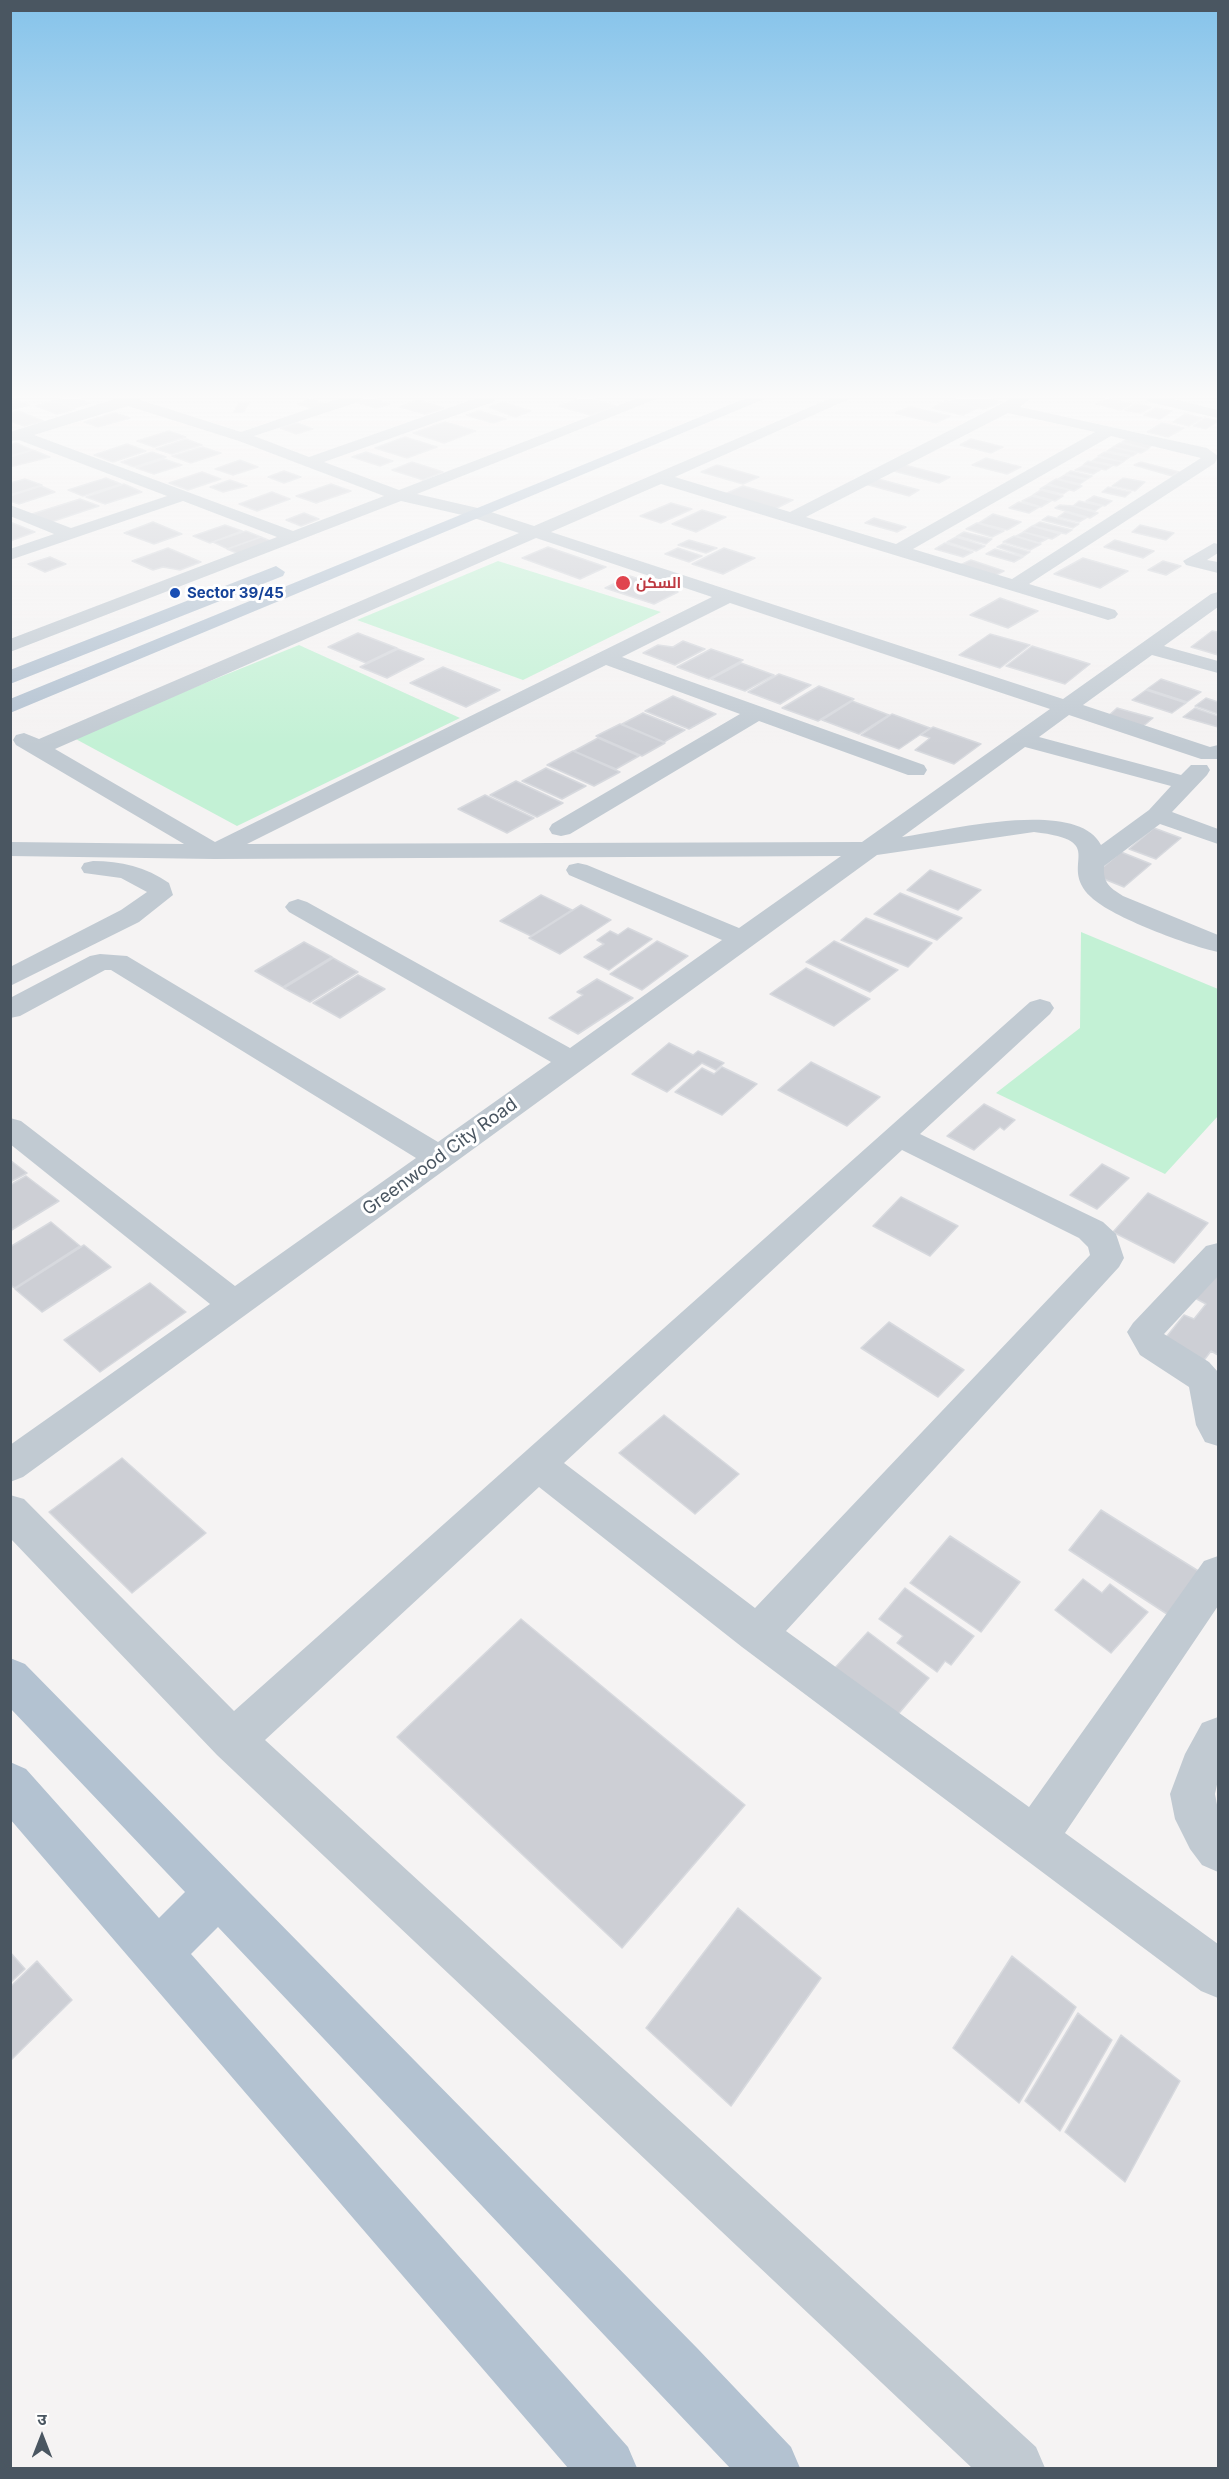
<!DOCTYPE html>
<html>
<head>
<meta charset="utf-8">
<style>
	body { margin:0 }
	#map { position:relative; width:1229px; height:2479px; overflow:hidden; background:#f5f3f3; font-family:Inter,"Noto Sans Devanagari",sans-serif }
	canvas { display:block }
	.frame { position:absolute; inset:0; border:12px solid #4a5661; pointer-events:none }
	.north { position:absolute; left:12px; top:2407px; width:60px; height:60px; -webkit-text-stroke:4px #fff; paint-order:stroke; rotate:0deg; font-size:16px; font-weight:700; line-height:24px; text-align:center; color:#4a5661 }
	.north::after { content:''; display:block; margin:auto; width:21px; height:27px; background:#4a5661; clip-path:polygon(50% 0,100% 100%,50% 72%,0 100%) }
</style>
</head>
<body>
<div id="map">
<canvas width="1229" height="2479"></canvas>
<div class="frame"></div>
<div class="north">उ</div>
</div>
<script>
const ctx = document.querySelector('canvas').getContext('2d');
ctx.lineJoin = 'round';
function fill(path, color) {
  ctx.fillStyle = color;
  ctx.fill(path, 'evenodd');
}
function trace(path, color, width, dash) {
  ctx.strokeStyle = color;
  ctx.lineWidth = width;
  ctx.lineCap = dash ? 'butt' : 'round';
  ctx.setLineDash(dash || []);
  ctx.stroke(path);
}
function label(font, color, halo, rows, align = 'center') {
  ctx.font = font + ' Inter,Cairo,sans-serif';
  ctx.lineWidth = 6;
  ctx.setLineDash([]);
  ctx.textBaseline = 'middle';
  ctx.strokeStyle = halo;
  ctx.fillStyle = color;
  for (const [text, x, y, turn = 0] of rows) {
    ctx.save();
    ctx.translate(x, y);
    ctx.rotate((+turn || 0) * Math.PI / 180);
    ctx.textAlign = isNaN(turn) ? turn : align;
    if (halo) ctx.strokeText(text, 0, 0);
    ctx.fillText(text, 0, 0);
    ctx.restore();
  }
}
const green = new Path2D(`
	M 498,561 L 661,612 L 523,680 L 357,620 Z
	M 299,645 L 460,718 L 237,826 L 72,737 Z
	M 1081,932 L 1218,989 L 1218,1116 L 1165,1174 L 996,1093 L 1080,1028 Z`);
const building = new Path2D(`
	M 14,399 L 29,405 L 10,410 L 10,400 Z
	M 63,399 L 78,399 L 90,403 L 74,408 L 55,401 Z
	M 311,399 L 328,405 L 315,409 L 298,404 Z
	M 365,399 L 374,399 L 390,404 L 376,408 L 356,402 Z
	M 579,399 L 592,399 L 616,406 L 591,415 L 559,406 Z
	M 957,399 L 990,399 L 1001,402 L 984,409 L 951,402 Z
	M 1107,399 L 1109,399 L 1131,404 L 1120,410 L 1096,404 Z
	M 418,400 L 444,408 L 425,414 L 400,407 Z
	M 54,401 L 75,409 L 57,414 L 36,406 Z
	M 946,401 L 977,408 L 963,415 L 932,408 Z
	M 502,402 L 531,411 L 515,417 L 489,407 Z
	M 239,403 L 249,403 L 243,412 L 234,412 Z
	M 1136,404 L 1151,407 L 1140,413 L 1125,410 Z
	M 910,407 L 950,416 L 936,423 L 895,413 Z
	M 1156,408 L 1172,411 L 1160,419 L 1144,415 Z
	M 18,411 L 43,421 L 24,426 L 10,421 L 10,413 Z
	M 479,411 L 506,419 L 493,423 L 466,415 Z
	M 115,413 L 130,418 L 98,427 L 84,422 Z
	M 1185,414 L 1202,418 L 1189,426 L 1173,422 Z
	M 1205,418 L 1218,421 L 1206,429 L 1193,426 Z
	M 445,422 L 476,431 L 444,443 L 413,433 Z
	M 297,423 L 313,429 L 296,434 L 280,428 Z
	M 1162,423 L 1184,428 L 1168,437 L 1147,432 Z
	M 169,431 L 186,437 L 154,447 L 137,441 Z
	M 405,437 L 437,447 L 407,458 L 375,448 Z
	M 186,439 L 202,445 L 172,454 L 156,449 Z
	M 971,439 L 1003,447 L 991,453 L 960,445 Z
	M 1127,439 L 1152,445 L 1148,449 L 1122,442 Z
	M 16,443 L 32,450 L 10,456 L 10,445 Z
	M 1120,443 L 1148,449 L 1141,453 L 1113,447 Z
	M 127,444 L 146,451 L 113,462 L 94,455 Z
	M 202,447 L 221,453 L 191,463 L 172,456 Z
	M 1113,447 L 1137,453 L 1132,456 L 1107,451 Z
	M 33,450 L 50,457 L 10,467 L 10,457 Z
	M 152,452 L 166,457 L 134,467 L 121,462 Z
	M 366,452 L 393,461 L 380,466 L 352,457 Z
	M 1105,452 L 1130,457 L 1123,462 L 1098,456 Z
	M 1098,457 L 1123,462 L 1117,466 L 1092,461 Z
	M 986,458 L 1021,467 L 1007,474 L 972,465 Z
	M 164,459 L 182,465 L 154,474 L 136,468 Z
	M 240,460 L 258,467 L 233,475 L 215,469 Z
	M 1088,461 L 1112,466 L 1106,470 L 1083,465 Z
	M 412,462 L 443,472 L 423,480 L 392,470 Z
	M 1141,462 L 1179,472 L 1172,476 L 1134,465 Z
	M 717,465 L 759,477 L 743,484 L 701,472 Z
	M 905,465 L 950,477 L 939,483 L 894,471 Z
	M 1083,466 L 1100,470 L 1093,474 L 1075,470 Z
	M 284,471 L 301,477 L 284,483 L 268,477 Z
	M 1071,471 L 1092,476 L 1087,479 L 1066,474 Z
	M 202,472 L 221,479 L 188,490 L 169,483 Z
	M 1065,475 L 1086,480 L 1080,484 L 1058,479 Z
	M 106,478 L 121,484 L 83,496 L 68,490 Z
	M 875,478 L 919,490 L 909,496 L 865,484 Z
	M 1123,478 L 1145,482 L 1135,491 L 1112,486 Z
	M 25,479 L 42,485 L 10,495 L 10,483 Z
	M 1056,479 L 1082,486 L 1074,491 L 1048,484 Z
	M 230,480 L 247,486 L 223,492 L 210,487 Z
	M 124,484 L 142,492 L 105,504 L 86,497 Z
	M 331,484 L 351,491 L 316,503 L 296,496 Z
	M 1047,485 L 1069,490 L 1063,494 L 1040,489 Z
	M 41,486 L 55,492 L 19,504 L 10,501 L 10,496 Z
	M 743,486 L 793,500 L 775,509 L 725,494 Z
	M 1108,487 L 1131,492 L 1125,497 L 1102,492 Z
	M 1041,490 L 1063,496 L 1055,501 L 1033,495 Z
	M 272,492 L 290,499 L 257,511 L 239,504 Z
	M 1032,496 L 1051,501 L 1041,507 L 1022,501 Z
	M 1094,496 L 1112,501 L 1105,506 L 1086,501 Z
	M 80,499 L 99,506 L 51,522 L 32,514 Z
	M 1079,501 L 1102,506 L 1095,511 L 1073,506 Z
	M 1019,502 L 1039,507 L 1029,513 L 1009,508 Z
	M 671,503 L 692,509 L 661,523 L 640,516 Z
	M 1060,505 L 1073,506 L 1098,513 L 1090,518 L 1055,508 Z
	M 702,510 L 726,517 L 696,532 L 672,524 Z
	M 1065,512 L 1086,518 L 1079,522 L 1058,517 Z
	M 304,513 L 319,519 L 301,526 L 286,520 Z
	M 993,514 L 1021,522 L 1007,530 L 979,523 Z
	M 1048,516 L 1079,524 L 1073,528 L 1042,520 Z
	M 874,518 L 906,527 L 897,532 L 865,523 Z
	M 10,522 L 35,532 L 10,541 Z
	M 153,522 L 182,534 L 154,544 L 124,533 Z
	M 1040,522 L 1072,530 L 1066,534 L 1033,526 Z
	M 977,523 L 1004,531 L 992,537 L 966,529 Z
	M 225,525 L 242,531 L 210,543 L 193,536 Z
	M 1140,525 L 1174,533 L 1166,540 L 1132,532 Z
	M 1032,526 L 1060,534 L 1052,539 L 1023,532 Z
	M 246,531 L 261,537 L 228,549 L 213,542 Z
	M 964,532 L 992,539 L 986,544 L 957,536 Z
	M 1024,532 L 1047,539 L 1039,543 L 1016,536 Z
	M 1014,536 L 1041,544 L 1030,550 L 1003,542 Z
	M 261,537 L 273,542 L 239,554 L 227,549 Z
	M 956,537 L 985,546 L 976,551 L 947,542 Z
	M 689,540 L 717,548 L 706,553 L 678,545 Z
	M 1115,540 L 1154,551 L 1143,558 L 1104,547 Z
	M 945,543 L 973,552 L 963,557 L 935,549 Z
	M 1003,544 L 1030,552 L 1024,556 L 997,547 Z
	M 548,547 L 606,567 L 580,579 L 522,558 Z
	M 168,548 L 201,562 L 180,570 L 163,567 L 153,570 L 132,561 Z
	M 678,548 L 702,556 L 689,562 L 665,554 Z
	M 724,548 L 755,558 L 723,574 L 692,564 Z
	M 995,549 L 1023,557 L 1014,562 L 986,554 Z
	M 50,557 L 66,564 L 45,572 L 28,564 Z
	M 1083,558 L 1128,571 L 1100,588 L 1054,574 Z
	M 971,560 L 1004,571 L 994,576 L 960,565 Z
	M 1163,561 L 1181,566 L 1166,575 L 1148,570 Z
	M 630,576 L 678,592 L 654,604 L 605,588 Z
	M 1000,598 L 1038,611 L 1008,628 L 970,615 Z
	M 1212,631 L 1218,632 L 1218,655 L 1191,647 Z
	M 358,633 L 397,648 L 366,663 L 328,647 Z
	M 990,634 L 1030,645 L 1000,668 L 959,655 Z
	M 683,641 L 705,649 L 675,665 L 643,653 L 658,645 L 673,647 Z
	M 1032,646 L 1090,664 L 1065,684 L 1006,666 Z
	M 398,649 L 424,659 L 387,678 L 360,667 Z
	M 711,649 L 743,660 L 709,679 L 677,667 Z
	M 741,663 L 774,675 L 745,691 L 711,679 Z
	M 443,667 L 500,690 L 466,707 L 410,683 Z
	M 779,674 L 811,685 L 780,704 L 748,692 Z
	M 1161,679 L 1201,692 L 1187,702 L 1147,689 Z
	M 819,686 L 854,699 L 818,721 L 782,708 Z
	M 1146,690 L 1186,703 L 1172,713 L 1132,700 Z
	M 673,696 L 716,714 L 689,729 L 645,711 Z
	M 1206,698 L 1218,702 L 1218,714 L 1195,706 Z
	M 852,701 L 889,715 L 859,734 L 822,720 Z
	M 1117,708 L 1153,718 L 1141,728 L 1106,718 Z
	M 1195,708 L 1218,716 L 1218,727 L 1183,717 Z
	M 643,713 L 685,730 L 664,742 L 622,724 Z
	M 892,714 L 930,728 L 899,749 L 861,735 Z
	M 620,724 L 665,743 L 642,756 L 596,736 Z
	M 933,727 L 981,744 L 954,764 L 915,750 L 930,738 L 921,735 Z
	M 598,738 L 639,756 L 616,769 L 574,751 Z
	M 573,751 L 620,772 L 594,786 L 547,765 Z
	M 546,768 L 586,786 L 562,799 L 522,781 Z
	M 516,781 L 563,803 L 537,817 L 490,795 Z
	M 485,795 L 534,818 L 507,833 L 458,809 Z
	M 1154,828 L 1181,838 L 1156,859 L 1129,849 Z
	M 1121,852 L 1151,864 L 1124,887 L 1094,875 Z
	M 930,870 L 981,890 L 958,910 L 907,890 Z
	M 900,893 L 962,918 L 937,940 L 874,914 Z
	M 541,895 L 572,910 L 531,936 L 500,921 Z
	M 581,905 L 611,920 L 560,954 L 529,938 Z
	M 866,918 L 932,943 L 908,967 L 841,940 Z
	M 628,928 L 652,939 L 609,970 L 584,957 L 604,944 L 597,940 L 610,931 L 618,935 Z
	M 657,941 L 688,956 L 642,990 L 610,974 Z
	M 834,941 L 898,970 L 870,992 L 806,962 Z
	M 304,942 L 332,957 L 283,987 L 255,971 Z
	M 333,958 L 358,972 L 310,1002 L 284,988 Z
	M 806,968 L 870,999 L 834,1026 L 770,994 Z
	M 358,975 L 385,989 L 340,1018 L 313,1003 Z
	M 597,979 L 633,998 L 578,1034 L 549,1018 L 583,995 L 577,992 Z
	M 669,1043 L 693,1055 L 698,1051 L 724,1063 L 716,1070 L 702,1063 L 667,1092 L 632,1074 Z
	M 811,1062 L 880,1097 L 847,1126 L 778,1090 Z
	M 722,1067 L 757,1084 L 722,1115 L 675,1092 L 702,1068 L 714,1074 Z
	M 984,1104 L 1015,1120 L 1004,1130 L 1000,1127 L 974,1150 L 947,1136 Z
	M 10,1160 L 27,1173 L 10,1182 Z
	M 1102,1164 L 1129,1178 L 1097,1209 L 1070,1195 Z
	M 26,1176 L 59,1201 L 10,1231 L 10,1185 Z
	M 1148,1193 L 1208,1223 L 1174,1263 L 1113,1232 Z
	M 901,1197 L 958,1226 L 930,1256 L 873,1226 Z
	M 51,1222 L 80,1246 L 15,1288 L 10,1285 L 10,1247 Z
	M 84,1245 L 111,1267 L 42,1312 L 15,1289 Z
	M 1218,1265 L 1218,1355 L 1211,1351 L 1202,1363 L 1163,1341 L 1184,1315 L 1194,1319 L 1206,1304 L 1193,1297 Z
	M 150,1283 L 186,1312 L 100,1372 L 64,1340 Z
	M 889,1322 L 964,1370 L 938,1397 L 861,1348 Z
	M 664,1415 L 739,1474 L 695,1514 L 619,1453 Z
	M 122,1458 L 206,1533 L 132,1593 L 49,1512 Z
	M 1101,1510 L 1200,1572 L 1170,1616 L 1069,1550 Z
	M 950,1536 L 1020,1582 L 981,1632 L 910,1583 Z
	M 1083,1579 L 1102,1593 L 1110,1584 L 1148,1612 L 1111,1653 L 1055,1610 Z
	M 905,1588 L 974,1636 L 951,1665 L 945,1661 L 937,1672 L 897,1643 L 903,1636 L 879,1619 Z
	M 521,1619 L 745,1805 L 622,1948 L 397,1737 Z
	M 868,1632 L 929,1678 L 894,1719 L 833,1670 Z
	M 738,1908 L 821,1978 L 731,2106 L 646,2028 Z
	M 10,1952 L 25,1969 L 10,1983 Z
	M 1012,1956 L 1076,2007 L 1019,2103 L 953,2048 Z
	M 37,1961 L 72,2000 L 10,2061 L 10,1987 Z
	M 1078,2013 L 1112,2040 L 1060,2131 L 1025,2101 Z
	M 1121,2035 L 1180,2081 L 1125,2182 L 1065,2132 Z`);
const minor = new Path2D(`
	M 115,399 L 137,399 L 241,432 L 338,399 L 360,399 L 358,402 L 254,436 L 309,457 L 474,399 L 495,399 L 493,402 L 324,462 L 399,490 L 635,399 L 656,399 L 417,494 L 482,509 L 534,526 L 829,399 L 849,399 L 675,477 L 790,512 L 1011,399 L 1030,399 L 1020,407 L 1207,448 L 1218,456 L 1215,463 L 1029,584 L 1115,610 L 1118,614 L 1115,618 L 1108,620 L 661,484 L 551,532 L 1063,699 L 1211,594 L 1218,592 L 1218,607 L 1164,646 L 1218,661 L 1218,673 L 1152,655 L 1083,705 L 1210,747 L 1218,745 L 1218,759 L 1201,759 L 1069,715 L 1039,737 L 1181,775 L 1191,765 L 1207,765 L 1210,770 L 1207,775 L 1172,812 L 1218,829 L 1218,844 L 1160,824 L 1104,866 C 1103,883 1109,887 1123,896 L 1218,935 L 1218,952 C 1190,946 1111,917 1091,897 C 1056,864 1112,841 1034,832 L 877,855 L 23,1477 L 10,1482 L 10,1445 L 210,1304 L 10,1144 L 10,1118 L 21,1121 L 235,1286 L 416,1158 L 111,970 L 105,970 L 20,1016 L 10,1018 L 10,998 L 90,956 L 100,954 L 127,956 L 438,1142 L 551,1062 L 289,912 L 285,907 L 289,902 L 298,899 L 307,902 L 570,1048 L 722,940 L 569,875 L 566,870 L 569,865 L 578,863 L 587,865 L 739,928 L 841,856 L 214,859 L 10,856 L 10,842 L 184,844 L 16,745 L 13,740 L 16,735 L 24,733 L 39,739 L 519,533 L 471,517 L 401,501 L 10,652 L 10,639 L 277,537 L 183,501 L 10,560 L 10,549 L 54,534 L 10,516 L 10,505 L 71,528 L 167,496 L 19,440 L 10,441 L 10,432 ZM 128,406 L 239,441 L 384,496 L 293,531 L 34,435 ZM 1008,413 L 1095,432 L 896,544 L 806,517 ZM 1111,436 L 1201,458 L 1012,579 L 913,549 ZM 536,538 L 712,597 L 215,842 L 55,749 ZM 730,603 L 1050,709 L 862,842 L 247,844 L 606,665 L 740,714 L 552,824 L 549,829 L 552,834 L 561,836 L 570,834 L 759,721 L 908,775 L 924,775 L 927,770 L 924,765 L 622,657 ZM 1025,747 L 1171,786 L 1149,810 L 1101,845 C 1077,797 946,831 902,837 Z
	M 1147,399 L 1173,399 L 1218,410 L 1218,418 L 1149,402 Z
	M 1214,543 L 1218,544 L 1218,553 L 1207,560 L 1218,562 L 1218,573 L 1186,565 L 1183,561 Z
	M 93,861 C 121,861 146,867 169,883 L 173,895 L 139,922 L 10,986 L 10,967 L 121,910 L 147,892 L 121,878 L 84,873 L 81,868 L 84,863 Z
	M 1040,999 L 1050,1002 L 1054,1008 L 1050,1014 L 920,1134 L 1103,1222 L 1116,1234 L 1124,1258 L 1119,1267 L 786,1631 L 1029,1807 L 1204,1561 L 1218,1556 L 1218,1606 L 1065,1833 L 1218,1944 L 1218,1998 L 1201,1991 L 742,1647 L 539,1487 L 265,1740 L 1036,2447 L 1045,2468 L 972,2468 L 217,1755 L 10,1538 L 10,1495 L 24,1499 L 234,1711 L 1030,1002 ZM 902,1150 L 1079,1238 L 1088,1247 L 1090,1255 L 755,1608 L 564,1463 Z
	M 1218,1243 L 1218,1276 L 1164,1334 L 1209,1362 L 1218,1372 L 1218,1446 L 1205,1442 L 1196,1425 L 1189,1387 L 1140,1355 L 1127,1332 L 1133,1323 L 1206,1246 Z
	M 1218,1717 L 1218,1780 L 1215,1794 L 1218,1810 L 1218,1872 L 1202,1865 L 1190,1849 L 1175,1819 L 1170,1794 L 1185,1754 L 1202,1723 Z`);
const major = new Path2D(`
	M 744,399 L 764,399 L 10,713 L 10,699 Z
	M 276,566 L 285,572 L 283,576 L 10,684 L 10,670 Z
	M 10,1658 L 25,1664 L 698,2349 L 791,2447 L 800,2468 L 730,2468 L 218,1927 L 191,1954 L 628,2447 L 637,2468 L 568,2468 L 10,1819 L 10,1762 L 26,1769 L 159,1918 L 185,1892 L 10,1708 Z`);
const markers = [
	[623,583,8,"#e0444e"],
	[175,593,6,"#1a4fb4"]
];
const farHealthnames = [
	["السكن",636,583]
];
const farTransitnames = [
	["Sector 39/45",187,593]
];
const streetNames = [
	["Greenwood City Road",440,1157,-36]
];
fill(green, '#c3f1d5');
fill(building, '#cdcfd5');
trace(building, '#d7d9de', 1.5);
fill(minor, '#c1cad2');
fill(major, '#b3c2d1');
const sky = ctx.createLinearGradient(0, 0, 0, 746);
sky.addColorStop(0, '#85c3ea');
sky.addColorStop(0.53, '#fafafa');
sky.addColorStop(1, '#fafafa00');
ctx.fillStyle = sky;
ctx.fillRect(0, 0, 1229, 746);
for (const [x, y, r, color] of markers) {
  const dot = new Path2D();
  dot.arc(x, y, r, 0, 2 * Math.PI);
  ctx.fillStyle = color;
  ctx.fill(dot);
  trace(dot, '#fff', 2);
}
label('bold 15px', '#be3a42', '#fff', farHealthnames, 'left');
label('bold 15px', '#164399', '#fff', farTransitnames, 'left');
label('18px', '#4a5661', '#fff', streetNames);
</script>
</body>
</html>
